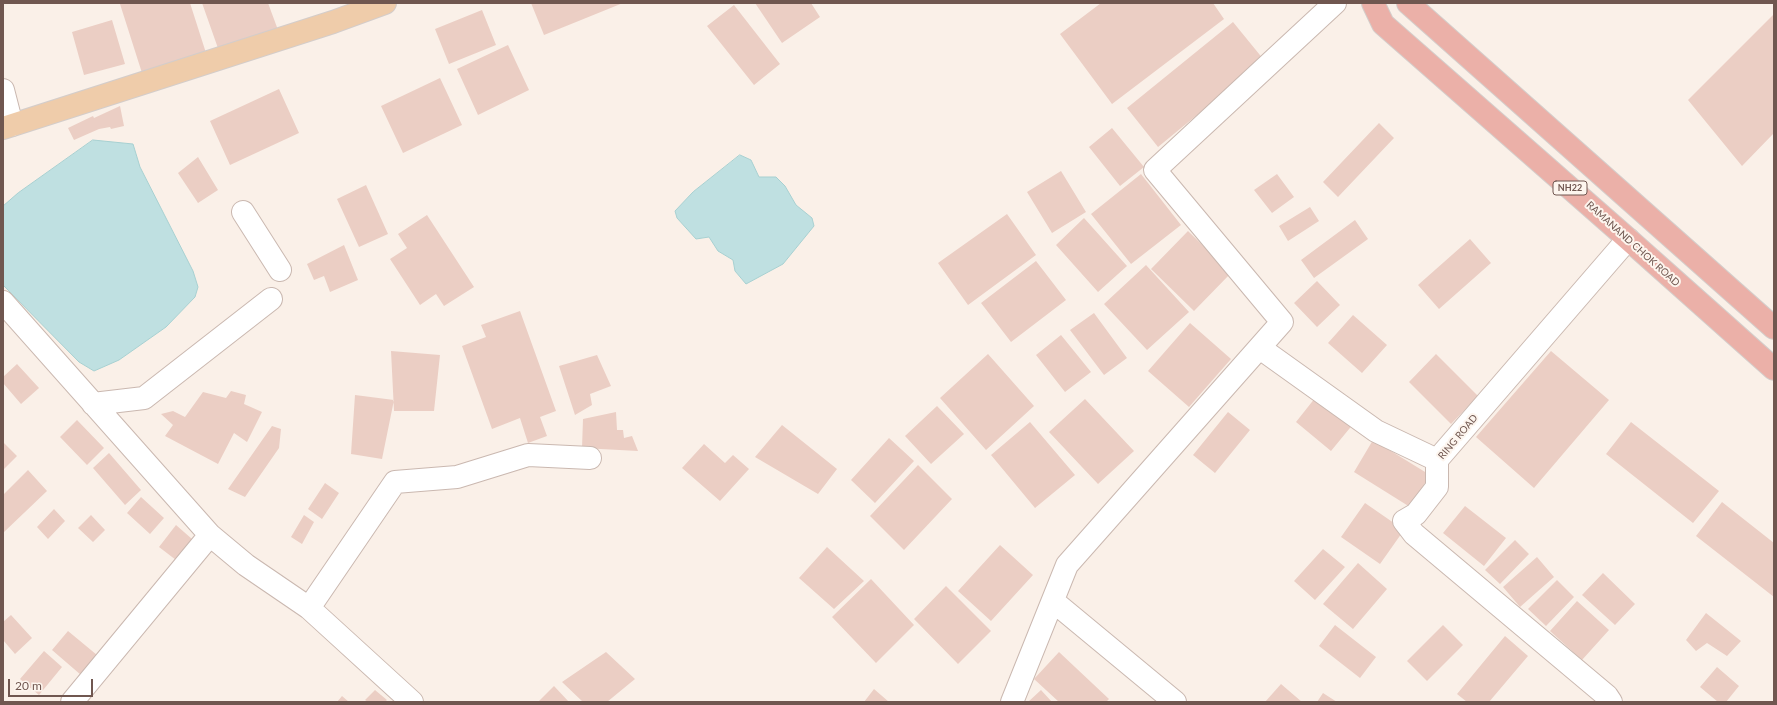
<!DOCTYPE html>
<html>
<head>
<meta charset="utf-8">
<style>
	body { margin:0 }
	#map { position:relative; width:1777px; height:705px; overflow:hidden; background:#faf0e8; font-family:Lato,sans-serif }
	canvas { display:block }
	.frame { position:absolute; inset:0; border:4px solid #705750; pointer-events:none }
	.scale { position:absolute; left:8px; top:679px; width:85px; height:18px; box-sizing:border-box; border:2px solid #705750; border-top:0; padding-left:5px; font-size:12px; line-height:14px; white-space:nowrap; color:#705750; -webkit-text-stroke:3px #fdf5ee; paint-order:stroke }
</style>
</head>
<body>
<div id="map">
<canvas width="1777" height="705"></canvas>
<div class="frame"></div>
<div class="scale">20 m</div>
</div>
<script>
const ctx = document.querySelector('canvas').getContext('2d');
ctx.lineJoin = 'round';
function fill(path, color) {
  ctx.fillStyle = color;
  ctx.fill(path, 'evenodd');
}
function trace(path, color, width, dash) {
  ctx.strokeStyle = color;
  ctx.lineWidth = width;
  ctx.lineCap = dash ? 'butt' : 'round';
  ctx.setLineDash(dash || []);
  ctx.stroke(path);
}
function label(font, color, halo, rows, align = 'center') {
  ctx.font = font + ' Lato,sans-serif';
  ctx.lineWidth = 4;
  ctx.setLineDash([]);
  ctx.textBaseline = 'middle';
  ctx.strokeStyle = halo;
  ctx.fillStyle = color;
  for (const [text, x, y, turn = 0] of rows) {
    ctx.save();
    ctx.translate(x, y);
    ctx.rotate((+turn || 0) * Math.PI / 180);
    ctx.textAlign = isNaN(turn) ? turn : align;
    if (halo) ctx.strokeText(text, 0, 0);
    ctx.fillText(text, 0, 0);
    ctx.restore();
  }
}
const water = new Path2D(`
	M 93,140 L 133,144 L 140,167 L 193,271 L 198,287 L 195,297 L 166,327 L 119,360 L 94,371 L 79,362 L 3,285 L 3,206 L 18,193 Z
	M 740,155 L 751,160 L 759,177 L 776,177 L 785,186 L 796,205 L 812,218 L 814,226 L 783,264 L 746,284 L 735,271 L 733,260 L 718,251 L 709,237 L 696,239 L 677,218 L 675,211 L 693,192 Z`);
const building = new Path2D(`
	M 190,3 L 206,53 L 142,73 L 120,4 Z
	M 202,3 L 268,3 L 278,30 L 219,51 Z
	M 531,3 L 623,3 L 544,35 Z
	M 755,3 L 811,3 L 820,17 L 782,43 Z
	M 1101,3 L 1213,3 L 1224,19 L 1112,104 L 1060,34 Z
	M 734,5 L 780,64 L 754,85 L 707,26 Z
	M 482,10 L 496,45 L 449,64 L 435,29 Z
	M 1774,14 L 1774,133 L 1742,166 L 1688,100 Z
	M 112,20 L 125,64 L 84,75 L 72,32 Z
	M 1233,22 L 1264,60 L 1158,147 L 1127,108 Z
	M 508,45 L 529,90 L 478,115 L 457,69 Z
	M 440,78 L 462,125 L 403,153 L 381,106 Z
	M 279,89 L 299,133 L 230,165 L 210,121 Z
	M 120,106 L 124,126 L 111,129 L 110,127 L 99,129 L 74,140 L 68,128 L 93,116 L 94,118 Z
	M 1379,123 L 1394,138 L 1338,197 L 1323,182 Z
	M 1112,128 L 1144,167 L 1120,186 L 1089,147 Z
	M 198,157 L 218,190 L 198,203 L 178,173 Z
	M 1061,171 L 1086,212 L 1052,233 L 1027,192 Z
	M 1141,174 L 1181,225 L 1131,264 L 1091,214 Z
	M 1277,174 L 1294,197 L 1272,213 L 1254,190 Z
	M 366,185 L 388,234 L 359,247 L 337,199 Z
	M 1310,207 L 1319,221 L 1288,241 L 1279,226 Z
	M 1007,214 L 1036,255 L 968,305 L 938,263 Z
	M 427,215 L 474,287 L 444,306 L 436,294 L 420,305 L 390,259 L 407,248 L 398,234 Z
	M 1084,218 L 1127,266 L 1098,292 L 1056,245 Z
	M 1355,220 L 1368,239 L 1314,278 L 1301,260 Z
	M 1188,231 L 1231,273 L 1194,311 L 1151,269 Z
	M 1470,239 L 1491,263 L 1439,309 L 1418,285 Z
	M 344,245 L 358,280 L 330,292 L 324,276 L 314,280 L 307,264 Z
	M 1036,261 L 1066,300 L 1011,342 L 981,303 Z
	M 1146,265 L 1189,312 L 1147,350 L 1104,304 Z
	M 1317,281 L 1340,305 L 1317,327 L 1294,303 Z
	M 520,311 L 556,411 L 540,417 L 547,436 L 528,443 L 520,418 L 492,429 L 462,346 L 486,337 L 481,325 Z
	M 1094,313 L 1127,358 L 1104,375 L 1070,330 Z
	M 1353,315 L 1387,345 L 1362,373 L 1328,343 Z
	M 1190,323 L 1231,359 L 1189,407 L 1148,371 Z
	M 1061,335 L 1091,372 L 1065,392 L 1036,355 Z
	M 391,351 L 440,355 L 434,411 L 394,411 Z
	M 1551,351 L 1609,400 L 1534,488 L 1476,437 Z
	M 988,354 L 1034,406 L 986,450 L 940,398 Z
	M 1436,354 L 1478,396 L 1451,424 L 1409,382 Z
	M 597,355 L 611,386 L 590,394 L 592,405 L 575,415 L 559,366 Z
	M 17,364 L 39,388 L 21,404 L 3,383 L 3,377 Z
	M 231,391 L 246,395 L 244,404 L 262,412 L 247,442 L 234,433 L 218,464 L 165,436 L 173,425 L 161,414 L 173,411 L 185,417 L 203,392 L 226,398 Z
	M 1319,393 L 1354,423 L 1331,451 L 1296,422 Z
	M 355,395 L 394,400 L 382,459 L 351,454 Z
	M 1085,399 L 1134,451 L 1098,484 L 1049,432 Z
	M 937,406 L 964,434 L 931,464 L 905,436 Z
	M 616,412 L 617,430 L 623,430 L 624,438 L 632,436 L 638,451 L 582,448 L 583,419 Z
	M 1228,412 L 1250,430 L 1215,473 L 1193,455 Z
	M 77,420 L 104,448 L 87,465 L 60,437 Z
	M 1030,422 L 1075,475 L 1035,508 L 991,455 Z
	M 1631,422 L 1719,491 L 1693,523 L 1606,454 Z
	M 782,425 L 837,469 L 818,494 L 755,457 Z
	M 272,426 L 281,429 L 279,448 L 245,497 L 228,489 Z
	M 889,438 L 914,461 L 875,503 L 851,480 Z
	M 1373,440 L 1430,475 L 1410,507 L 1354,472 Z
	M 3,442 L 17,456 L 3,470 Z
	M 704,444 L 725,463 L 733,455 L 749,469 L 720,501 L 682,468 Z
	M 109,453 L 141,490 L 125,505 L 93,468 Z
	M 918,465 L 952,499 L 904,550 L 870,516 Z
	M 28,470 L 47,491 L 3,533 L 3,495 Z
	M 325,483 L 339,493 L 322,519 L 308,509 Z
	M 141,497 L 164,518 L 150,534 L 127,513 Z
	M 1722,502 L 1774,543 L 1774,597 L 1696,536 Z
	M 1365,503 L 1404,530 L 1380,564 L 1341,537 Z
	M 1465,506 L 1506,538 L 1484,566 L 1443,533 Z
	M 54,509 L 65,521 L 48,539 L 37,527 Z
	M 91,515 L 105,530 L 93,542 L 78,528 Z
	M 304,515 L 314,522 L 302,544 L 291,537 Z
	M 176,525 L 192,539 L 176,560 L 159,547 Z
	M 1515,540 L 1529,554 L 1500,584 L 1485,570 Z
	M 1000,545 L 1033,575 L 991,621 L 958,591 Z
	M 827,547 L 864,581 L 834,609 L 799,578 Z
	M 1323,549 L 1345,567 L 1315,600 L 1294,581 Z
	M 1537,557 L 1554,577 L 1520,607 L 1503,587 Z
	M 1358,563 L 1387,589 L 1353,629 L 1323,604 Z
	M 1603,573 L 1635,604 L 1615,625 L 1582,595 Z
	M 871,579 L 914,625 L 876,663 L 832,617 Z
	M 1557,580 L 1574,597 L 1546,626 L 1528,609 Z
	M 946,586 L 991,631 L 958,664 L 914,619 Z
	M 1577,601 L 1609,630 L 1582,660 L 1550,631 Z
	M 1706,613 L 1741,641 L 1727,656 L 1707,643 L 1696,651 L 1686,640 Z
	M 11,615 L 32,638 L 15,654 L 3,640 L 3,622 Z
	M 1335,625 L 1376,657 L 1360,678 L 1319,646 Z
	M 1443,625 L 1463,645 L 1427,681 L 1407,661 Z
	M 68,631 L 97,655 L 81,675 L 52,650 Z
	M 1505,636 L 1528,656 L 1489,702 L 1467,702 L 1457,694 Z
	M 44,651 L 62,667 L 39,695 L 20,679 Z
	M 606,652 L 635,679 L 607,702 L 583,702 L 562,682 Z
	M 1059,652 L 1109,699 L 1106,702 L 1059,702 L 1034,679 Z
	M 1717,667 L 1739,686 L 1726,702 L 1718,702 L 1700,687 Z
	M 1281,684 L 1302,702 L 1265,702 Z
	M 554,686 L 569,702 L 538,702 Z
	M 874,689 L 889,702 L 864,702 Z
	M 375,690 L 387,700 L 385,702 L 368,702 L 365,700 Z
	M 1041,690 L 1052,702 L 1028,702 Z
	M 1323,693 L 1337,702 L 1317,702 Z
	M 342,696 L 349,702 L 337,702 Z`);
const minor = new Path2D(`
	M 3,90 L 12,125
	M 243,212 L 280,270
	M 3,302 L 210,535 L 246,565 L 309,608 L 412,702
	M 1260,348 L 1376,431 L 1437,460
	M 93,404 L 144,398 L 271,299
	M 1053,601 L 1175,702
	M 309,608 L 395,482 L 457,477 L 528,455 L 590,458
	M 72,702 L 210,535
	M 1012,702 L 1067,565 L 1282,322 L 1155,170 L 1335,3
	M 1611,702 L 1607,696 L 1414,534 L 1404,521 L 1416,514 L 1437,487 L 1437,460 L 1628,239`);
const major = new Path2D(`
	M 3,128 L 333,22 L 385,3`);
const highway = new Path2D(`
	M 1373,3 L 1383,24 L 1628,239 L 1774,369
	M 1408,3 L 1774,328`);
const shields = [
	[1570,188,34]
];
const shieldNames = [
	["NH22",1570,188]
];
const streetNames = [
	["RAMANAND CHOK ROAD",1633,244,42],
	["RING ROAD",1458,437,-50]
];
fill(water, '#bfe0e1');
trace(water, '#a7d0d1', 1);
fill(building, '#ebcec4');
trace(minor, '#cab8b0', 24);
trace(major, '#d4cdca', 24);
trace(highway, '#d4cdca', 24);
trace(minor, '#fff', 22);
trace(major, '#efccaa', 22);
trace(highway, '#ebb0a8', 22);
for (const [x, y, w] of shields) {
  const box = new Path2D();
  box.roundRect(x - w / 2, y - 7, w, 14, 3);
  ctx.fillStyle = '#fdf5ee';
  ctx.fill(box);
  trace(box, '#705750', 1);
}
label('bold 9px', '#705750', null, shieldNames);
label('10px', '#705750', '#fdf5ee', streetNames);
</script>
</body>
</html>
